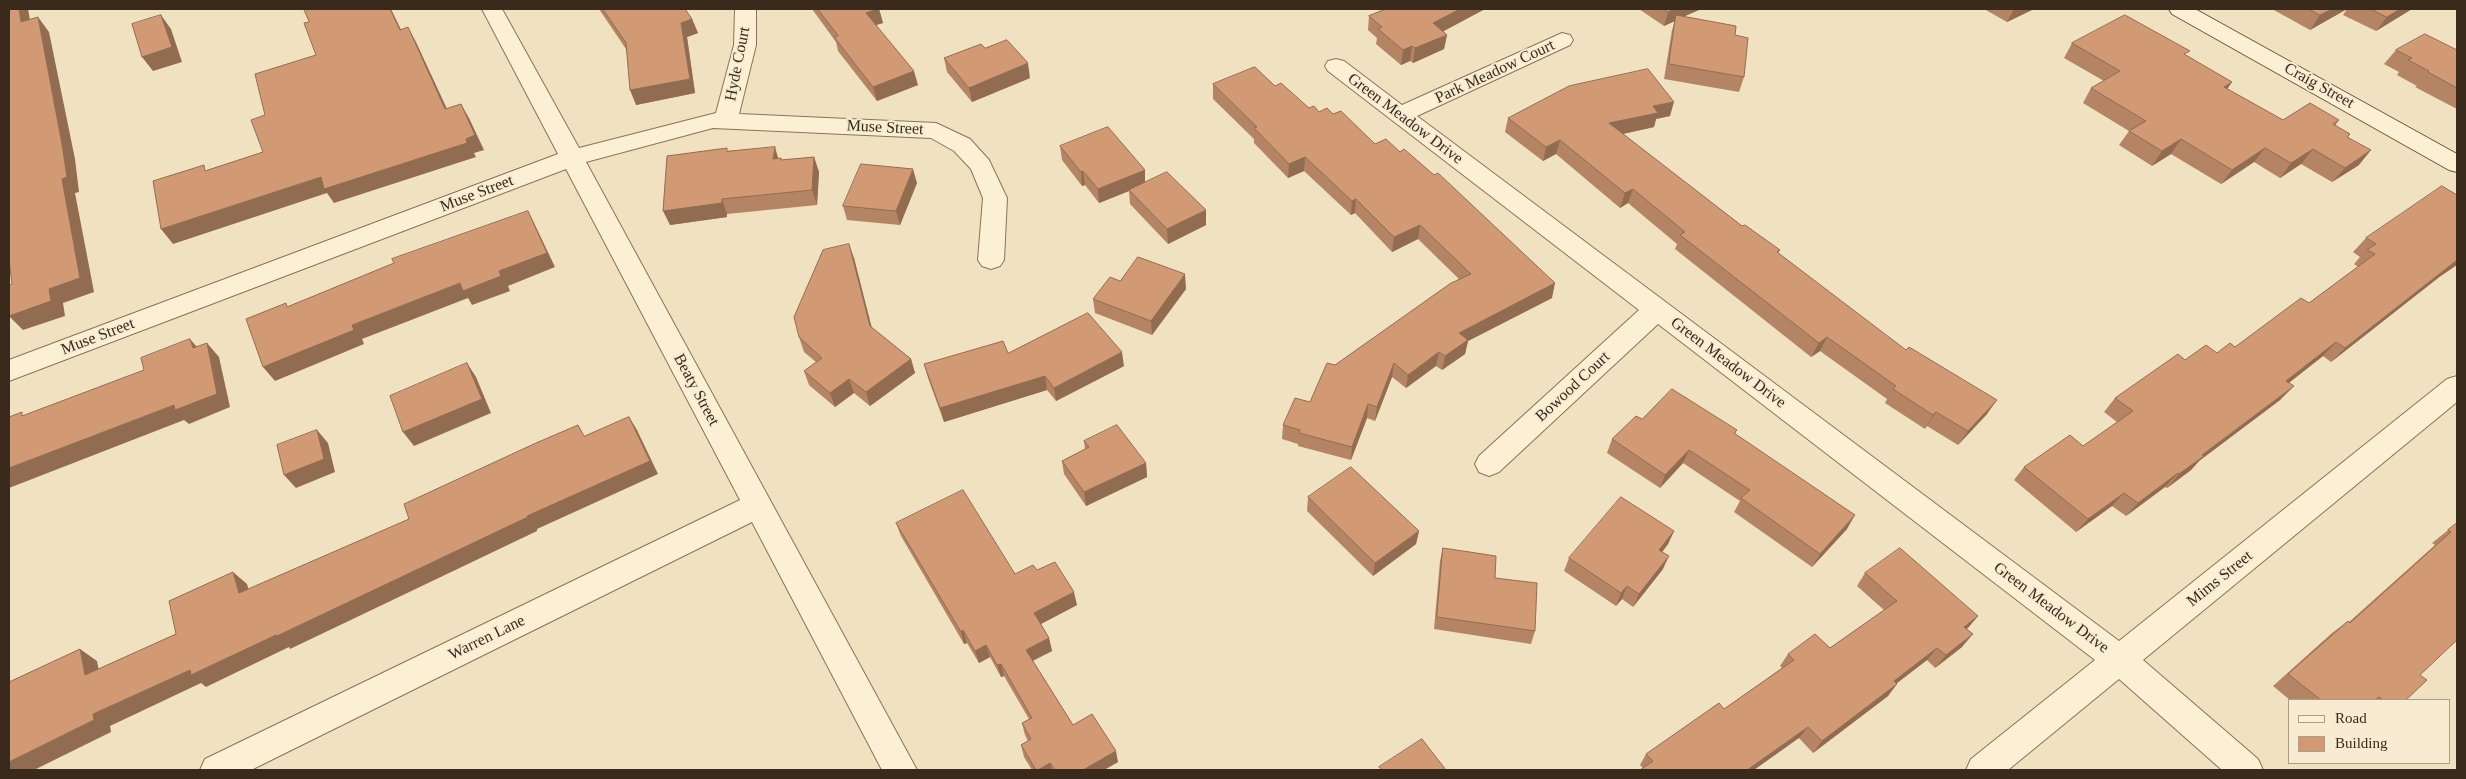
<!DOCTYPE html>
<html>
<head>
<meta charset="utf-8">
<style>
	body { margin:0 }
	#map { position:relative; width:2466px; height:779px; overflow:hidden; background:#f0e2c1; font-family:Georgia,serif }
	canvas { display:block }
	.frame { position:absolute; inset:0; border:10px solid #392a1c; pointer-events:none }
	.legend { position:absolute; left:2288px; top:699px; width:162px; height:65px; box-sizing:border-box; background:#f7ecd1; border:1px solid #ab9e89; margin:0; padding:6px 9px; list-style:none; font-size:15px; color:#392a1c }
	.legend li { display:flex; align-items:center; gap:10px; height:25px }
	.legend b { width:25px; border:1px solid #ab9e89 }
</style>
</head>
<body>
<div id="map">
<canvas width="2466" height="779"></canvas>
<div class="frame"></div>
<ul class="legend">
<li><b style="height:6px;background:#fbefd4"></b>Road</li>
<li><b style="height:14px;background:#d19a74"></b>Building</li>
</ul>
</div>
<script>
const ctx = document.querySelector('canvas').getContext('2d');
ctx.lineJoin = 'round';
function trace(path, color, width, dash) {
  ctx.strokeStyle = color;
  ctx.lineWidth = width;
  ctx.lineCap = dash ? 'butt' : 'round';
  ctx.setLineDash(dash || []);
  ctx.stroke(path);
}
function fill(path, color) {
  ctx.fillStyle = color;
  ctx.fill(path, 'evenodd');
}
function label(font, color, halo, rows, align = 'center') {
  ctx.font = font + ' Georgia,serif';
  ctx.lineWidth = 4;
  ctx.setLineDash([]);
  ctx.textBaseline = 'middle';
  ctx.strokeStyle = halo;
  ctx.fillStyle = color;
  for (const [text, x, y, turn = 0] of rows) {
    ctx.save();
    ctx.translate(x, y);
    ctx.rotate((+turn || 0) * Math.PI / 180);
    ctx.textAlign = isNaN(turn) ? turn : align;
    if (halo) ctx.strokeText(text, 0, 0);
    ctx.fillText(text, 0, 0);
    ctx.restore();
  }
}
const street = new Path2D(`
	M 482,9 L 502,9 L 579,148 L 716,113 L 734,45 L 735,9 L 756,9 L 756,45 L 739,114 L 936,123 L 970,139 L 989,160 L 1007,198 L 1004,260 L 1000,266 L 991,269 L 982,266 L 978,260 L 983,198 L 971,169 L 954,151 L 931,138 L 713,128 L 586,162 L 917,770 L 882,770 L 752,522 L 251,770 L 200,770 L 205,759 L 740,500 L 566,169 L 9,381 L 9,360 L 558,154 Z
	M 1562,33 L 1570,35 L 1573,40 L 1570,45 L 1417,116 L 2119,641 L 2447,379 L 2457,376 L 2457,402 L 2143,660 L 2258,759 L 2263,770 L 2222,770 L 2119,679 L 2008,770 L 1966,770 L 1971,759 L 2095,660 L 1658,324 L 1499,472 L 1489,476 L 1479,472 L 1475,464 L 1479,456 L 1639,310 L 1328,71 L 1325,66 L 1328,61 L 1336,59 L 1344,61 L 1402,105 Z`);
const secondary = new Path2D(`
	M 2169,9 L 2195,9 L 2457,154 L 2457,172 L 2449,170 L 2172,14 Z`);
const wall = new Path2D(`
	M 599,9 L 685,9 L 692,19 L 698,33 L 687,37 L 695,93 L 636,105 L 626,49 Z
	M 812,9 L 879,9 L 883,23 L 876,25 L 918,85 L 877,101 L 838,51 L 836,42 Z
	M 1386,9 L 1485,9 L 1443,31 L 1447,35 L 1444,49 L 1413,63 L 1410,61 L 1401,65 L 1376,44 L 1377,38 L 1368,30 L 1369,16 Z
	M 1639,9 L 1701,9 L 1683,17 L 1735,35 L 1744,77 L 1739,92 L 1664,79 L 1672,30 L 1675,21 L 1664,26 Z
	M 1984,9 L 2034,9 L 2007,22 Z
	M 2272,9 L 2412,9 L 2376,31 L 2343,15 L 2347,9 L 2310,30 Z
	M 2072,43 L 2186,56 L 2232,82 L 2227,89 L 2283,120 L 2339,120 L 2335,126 L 2350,134 L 2348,137 L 2359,165 L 2332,182 L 2301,164 L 2280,178 L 2254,162 L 2221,184 L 2171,154 L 2152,166 L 2119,145 L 2129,131 L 2083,103 L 2091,88 L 2104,81 L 2064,58 Z
	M 985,48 L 1030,78 L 972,102 L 947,72 L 944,58 Z
	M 2396,50 L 2457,50 L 2457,109 L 2415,87 L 2417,86 L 2397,75 L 2399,72 L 2384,64 Z
	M 1213,84 L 1275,86 L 1309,108 L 1319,112 L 1333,114 L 1375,144 L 1552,298 L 1468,341 L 1465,354 L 1442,370 L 1436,366 L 1406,388 L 1392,377 L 1375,421 L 1367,418 L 1351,460 L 1298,446 L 1298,444 L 1282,439 L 1283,425 L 1310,402 L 1335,365 L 1459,279 L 1418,239 L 1392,252 L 1355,213 L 1351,215 L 1304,171 L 1288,178 L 1254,143 L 1254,139 L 1213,99 Z
	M 1670,116 L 1656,119 L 1654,127 L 1622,134 L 1742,226 L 1780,250 L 1778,253 L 1987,414 L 1958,445 L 1927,426 L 1925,429 L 1885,403 L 1887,399 L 1820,351 L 1811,357 L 1675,249 L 1677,244 L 1628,203 L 1620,208 L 1556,154 L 1543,161 L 1505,132 L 1508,118 Z
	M 1060,146 L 1145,182 L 1206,225 L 1168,244 L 1130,204 L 1129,191 L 1099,203 L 1085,185 L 1082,186 L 1062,160 Z
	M 728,151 L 778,158 L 782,160 L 814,157 L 819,172 L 817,205 L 727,214 L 727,217 L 670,225 Z
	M 917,183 L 900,225 L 847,220 L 843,206 Z
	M 2366,238 L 2438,278 L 2331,362 L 2323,356 L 2289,383 L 2280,400 L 2199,461 L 2191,470 L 2167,488 L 2165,487 L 2126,516 L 2112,506 L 2076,532 L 2014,480 L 2024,467 L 2083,446 L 2117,422 L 2104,412 L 2115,398 L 2185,360 L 2217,353 L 2235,347 L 2309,303 L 2358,267 L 2354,264 L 2360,257 L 2353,252 Z
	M 854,258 L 871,327 L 911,359 L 915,373 L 870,406 L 854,393 L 835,407 L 809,385 L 804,371 L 816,362 L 804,352 L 799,337 Z
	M 1120,281 L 1186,289 L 1152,335 L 1095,313 L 1093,299 Z
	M 1008,353 L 1124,366 L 1056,401 L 1047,390 L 944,422 L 928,378 L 924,364 Z
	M 1642,419 L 1737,430 L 1735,434 L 1847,529 L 1812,567 L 1734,512 L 1740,501 L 1683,463 L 1660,488 L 1607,453 L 1612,439 Z
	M 1084,441 L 1146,463 L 1147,477 L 1086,506 L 1064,474 L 1062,461 L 1085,449 Z
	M 1308,497 L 1419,531 L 1416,544 L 1373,576 L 1307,511 Z
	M 896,523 L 1015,574 L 1037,570 L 1077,605 L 1041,624 L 1049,638 L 1052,651 L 1033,661 L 1073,725 L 1118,762 L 1104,770 L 1032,770 L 1024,757 L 1021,745 L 1028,741 L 1025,735 L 1022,723 L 1029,719 L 1004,676 L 1001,677 L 990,657 L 979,663 L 967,643 L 964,644 L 901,536 Z
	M 2457,523 L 2420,675 L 2406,700 L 2290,700 L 2273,686 L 2332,633 L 2348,621 L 2349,622 L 2435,545 L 2432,543 Z
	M 1674,531 L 1668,544 L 1662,552 L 1663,569 L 1633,607 L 1622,599 L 1616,606 L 1564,571 L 1569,558 Z
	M 1443,548 L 1495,578 L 1535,631 L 1531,644 L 1434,629 L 1440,561 Z
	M 1865,573 L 1978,616 L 1966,629 L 1962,647 L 1935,668 L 1927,660 L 1897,683 L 1888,696 L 1813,753 L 1799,738 L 1643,768 L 1640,765 L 1646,754 L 1724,709 L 1782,668 L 1780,666 L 1788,654 L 1830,648 L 1884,610 L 1857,586 Z`);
const shadedWall = new Path2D(`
	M 19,9 L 28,9 L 33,36 L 21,22 Z
	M 390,9 L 391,9 L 408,44 L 400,30 Z
	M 877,9 L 879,9 L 883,23 L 869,27 L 866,13 Z
	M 1460,9 L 1485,9 L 1431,38 L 1433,23 Z
	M 1674,9 L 1701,9 L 1676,20 L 1676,15 L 1675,21 L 1664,26 L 1668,12 Z
	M 2014,9 L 2034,9 L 2007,22 Z
	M 2332,9 L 2347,9 L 2310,30 L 2320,15 Z
	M 2400,9 L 2412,9 L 2376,31 L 2387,17 Z
	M 161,15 L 171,29 L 182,62 L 153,71 L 142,57 Z
	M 38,17 L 49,32 L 75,159 L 79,192 L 75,193 L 94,292 L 63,303 L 65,316 L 23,330 L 9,316 L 49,289 L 62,179 Z
	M 692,19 L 698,33 L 687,37 L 695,93 L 636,105 L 630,90 L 681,23 Z
	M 408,27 L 416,42 L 454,124 L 445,109 Z
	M 1447,35 L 1444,49 L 1413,63 L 1415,48 Z
	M 1412,46 L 1410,61 L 1401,65 L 1403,50 Z
	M 1028,63 L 1030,78 L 972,102 L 969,88 Z
	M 914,71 L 918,85 L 877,101 L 873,87 Z
	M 2232,82 L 2222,97 L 2224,87 Z
	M 1674,102 L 1670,116 L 1656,119 L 1654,127 L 1605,138 L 1609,123 L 1653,106 Z
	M 461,104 L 469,118 L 484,150 L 474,153 L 476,157 L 334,203 L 327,193 L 173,244 L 161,229 L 321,177 L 466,139 Z
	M 2181,139 L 2171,154 L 2152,166 L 2162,151 Z
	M 1560,140 L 1556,154 L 1543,161 L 1546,147 Z
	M 775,147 L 779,161 L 773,159 Z
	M 2265,148 L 2254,162 L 2221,184 L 2232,170 Z
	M 2313,149 L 2301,164 L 2280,178 L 2291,163 Z
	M 2371,150 L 2359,165 L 2332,182 L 2345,168 Z
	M 814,157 L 819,172 L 817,205 L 812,190 Z
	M 1305,157 L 1304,171 L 1288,178 L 1289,164 Z
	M 913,169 L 917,183 L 900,225 L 896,211 Z
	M 1145,170 L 1145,185 L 1129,190 L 1129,191 L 1099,203 L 1098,189 Z
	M 1083,171 L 1085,185 L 1082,186 L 1081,172 Z
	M 1633,189 L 1628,203 L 1620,208 L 1625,193 Z
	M 722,199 L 727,214 L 727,217 L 670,225 L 663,211 Z
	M 1356,199 L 1355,213 L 1351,215 L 1352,201 Z
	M 1206,210 L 1206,225 L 1168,244 L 1167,229 Z
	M 528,211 L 535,225 L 555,267 L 508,286 L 510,291 L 472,305 L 468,298 L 362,339 L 364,344 L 275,381 L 263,367 L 352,325 L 460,283 L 499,271 Z
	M 1420,225 L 1418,239 L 1392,252 L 1394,237 Z
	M 849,244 L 854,258 L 875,340 L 870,326 Z
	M 2457,260 L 2457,265 L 2438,278 L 2331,362 L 2345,348 Z
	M 1185,274 L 1186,289 L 1152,335 L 1151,321 Z
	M 1555,283 L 1552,298 L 1468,341 L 1465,354 L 1442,370 L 1445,356 L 1459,333 Z
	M 1827,337 L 1820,351 L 1811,357 L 1819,343 Z
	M 190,339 L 203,354 L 193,348 Z
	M 2336,342 L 2323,356 L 2273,395 L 2286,381 Z
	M 207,343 L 219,357 L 230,407 L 189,424 L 184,420 L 9,488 L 9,468 L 174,405 Z
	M 1122,352 L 1124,366 L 1056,401 L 1054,388 Z
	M 1439,352 L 1436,366 L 1406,388 L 1408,375 Z
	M 911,359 L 915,373 L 870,406 L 866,392 Z
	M 467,363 L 476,377 L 491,413 L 414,446 L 403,432 Z
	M 1394,363 L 1392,377 L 1375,421 L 1377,407 Z
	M 1045,376 L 1047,390 L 944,422 L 940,408 Z
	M 849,379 L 854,393 L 835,407 L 830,393 Z
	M 2294,386 L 2280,400 L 2199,461 L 2191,470 L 2167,488 L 2179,474 L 2202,455 Z
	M 1997,400 L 1987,414 L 1958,445 L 1968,431 Z
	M 1368,404 L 1367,418 L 1351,460 L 1352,447 Z
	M 1936,412 L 1927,426 L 1925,429 L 1933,415 Z
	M 629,417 L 637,430 L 658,474 L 537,529 L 537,531 L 290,649 L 289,647 L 206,687 L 201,683 L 110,726 L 111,732 L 34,770 L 9,770 L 9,762 L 93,714 L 527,516 Z
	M 317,430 L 328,443 L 335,472 L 296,488 L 284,475 Z
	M 1689,450 L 1683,463 L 1660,488 L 1665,475 Z
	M 1146,463 L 1147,477 L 1086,506 L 1084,492 Z
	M 2178,473 L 2165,487 L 2126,516 L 2138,503 Z
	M 2124,493 L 2112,506 L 2076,532 L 2088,519 Z
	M 1855,515 L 1847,529 L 1812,567 L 1820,554 Z
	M 1419,531 L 1416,544 L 1373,576 L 1375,563 Z
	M 1674,531 L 1668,544 L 1654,563 L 1659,550 Z
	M 1669,556 L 1663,569 L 1633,607 L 1639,594 Z
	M 233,572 L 247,584 L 253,606 L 239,593 Z
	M 1627,586 L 1622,599 L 1616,606 L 1621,593 Z
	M 1074,592 L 1077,605 L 1037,626 L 1034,613 Z
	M 1978,616 L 1968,628 L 1953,639 L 1964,627 Z
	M 963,630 L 967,643 L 964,644 L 961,632 Z
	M 1973,634 L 1962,647 L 1935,668 L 1946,655 Z
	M 1049,638 L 1052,651 L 1029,662 L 1026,650 Z
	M 986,645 L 990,657 L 979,663 L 975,651 Z
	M 1937,648 L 1927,660 L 1884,693 L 1894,681 Z
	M 80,649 L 97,661 L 102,687 L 85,675 Z
	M 1001,664 L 1004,676 L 1001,677 L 997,665 Z
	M 1897,684 L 1888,696 L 1813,753 L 1822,741 Z
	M 1808,727 L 1799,738 L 1754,770 L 1747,770 Z
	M 1116,751 L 1118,762 L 1104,770 L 1083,770 Z
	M 1050,763 L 1052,770 L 1038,770 Z`);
const building = new Path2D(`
	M 9,9 L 19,9 L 21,22 L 38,17 L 62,144 L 67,177 L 62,179 L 80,278 L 49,289 L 51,301 L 9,316 L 9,285 L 12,284 L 9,260 Z
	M 304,9 L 390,9 L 400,30 L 408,27 L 445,109 L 461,104 L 475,135 L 466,139 L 467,143 L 324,189 L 321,177 L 161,229 L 153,181 L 204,165 L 205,171 L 263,152 L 251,120 L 265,115 L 255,74 L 316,55 L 304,23 L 309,22 Z
	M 603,9 L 685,9 L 692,19 L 681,23 L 690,79 L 630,90 L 626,43 Z
	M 818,9 L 877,9 L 866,13 L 914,71 L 873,87 L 834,37 L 838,36 Z
	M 1386,9 L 1460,9 L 1433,23 L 1447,35 L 1415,48 L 1412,46 L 1403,50 L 1378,29 L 1382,27 L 1369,16 Z
	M 1664,9 L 1674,9 L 1668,12 Z
	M 2309,9 L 2332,9 L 2320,15 Z
	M 2371,9 L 2400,9 L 2387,17 Z
	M 161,15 L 172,47 L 142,57 L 132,24 Z
	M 1676,15 L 1736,26 L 1735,35 L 1748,38 L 1744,77 L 1669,64 Z
	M 2125,15 L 2190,51 L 2184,54 L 2232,82 L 2224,87 L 2283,120 L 2310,103 L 2339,120 L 2333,124 L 2350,134 L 2347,137 L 2371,150 L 2345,168 L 2313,149 L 2291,163 L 2265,148 L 2232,170 L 2181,139 L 2162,151 L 2129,131 L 2146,121 L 2091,88 L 2120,71 L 2072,43 Z
	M 2425,34 L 2457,50 L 2457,88 L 2428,72 L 2429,71 L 2408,60 L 2412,58 L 2396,50 Z
	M 1007,40 L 1028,63 L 969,88 L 944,58 L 981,44 L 985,48 Z
	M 1255,67 L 1275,86 L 1281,83 L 1309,108 L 1314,106 L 1319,112 L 1327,108 L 1333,114 L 1341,111 L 1375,144 L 1386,139 L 1400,152 L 1404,149 L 1434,175 L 1438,173 L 1555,283 L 1459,333 L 1468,340 L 1445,356 L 1439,352 L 1408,375 L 1394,363 L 1377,407 L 1368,404 L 1352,447 L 1299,433 L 1300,430 L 1283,425 L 1295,398 L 1310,402 L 1327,363 L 1335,365 L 1451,283 L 1471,274 L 1420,225 L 1394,237 L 1356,199 L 1352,201 L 1305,157 L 1289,164 L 1254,128 L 1257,127 L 1213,84 Z
	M 1648,69 L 1674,102 L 1653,106 L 1658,113 L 1609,123 L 1742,226 L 1745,225 L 1780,250 L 1777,252 L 1906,350 L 1909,347 L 1997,400 L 1968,431 L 1936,412 L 1933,415 L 1893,389 L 1896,386 L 1827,337 L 1819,343 L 1680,235 L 1685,232 L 1633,189 L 1625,193 L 1560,140 L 1546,147 L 1508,118 L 1569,86 Z
	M 1108,127 L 1145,170 L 1098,189 L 1083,171 L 1081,172 L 1060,146 Z
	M 775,147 L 773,159 L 781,158 L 781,160 L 814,157 L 812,190 L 722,199 L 722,203 L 663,211 L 667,156 L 727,148 L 727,151 Z
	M 861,164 L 913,169 L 896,211 L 843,206 Z
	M 1167,172 L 1206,210 L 1167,229 L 1129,190 Z
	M 2442,186 L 2457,195 L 2457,260 L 2345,348 L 2336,342 L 2286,381 L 2294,386 L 2202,455 L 2204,456 L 2179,474 L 2178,473 L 2138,503 L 2124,493 L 2088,519 L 2024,467 L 2070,435 L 2083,446 L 2133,411 L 2115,398 L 2178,354 L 2185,360 L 2206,345 L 2217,353 L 2230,343 L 2235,347 L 2301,298 L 2309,303 L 2375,254 L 2367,250 L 2376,244 L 2366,238 Z
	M 528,211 L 547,253 L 499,271 L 501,276 L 463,291 L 460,283 L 352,325 L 354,330 L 263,367 L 246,319 L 286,303 L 287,307 L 394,263 L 392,259 Z
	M 849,244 L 870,326 L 911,359 L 866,392 L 849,379 L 830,393 L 804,371 L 822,358 L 799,337 L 794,317 L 823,250 Z
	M 1138,257 L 1185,274 L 1151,321 L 1093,299 L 1110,277 L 1120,281 Z
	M 1088,313 L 1122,352 L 1054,388 L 1045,376 L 940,408 L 924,364 L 1003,341 L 1008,353 Z
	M 190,339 L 193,348 L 207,343 L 217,394 L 175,410 L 174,405 L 9,468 L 9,417 L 22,412 L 22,416 L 144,370 L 141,358 Z
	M 467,363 L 482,399 L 403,432 L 390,396 Z
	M 1672,389 L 1737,430 L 1734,433 L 1855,515 L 1820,554 L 1741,498 L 1750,490 L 1689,450 L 1665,475 L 1612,439 L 1636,416 L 1642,419 Z
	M 629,417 L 650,461 L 527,516 L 528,517 L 277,636 L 276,635 L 191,675 L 190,670 L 93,714 L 94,720 L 9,762 L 9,682 L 80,649 L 85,675 L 176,634 L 169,601 L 233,572 L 239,593 L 409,519 L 404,504 L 536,443 L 578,425 L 584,436 Z
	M 1117,425 L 1146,463 L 1084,492 L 1062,461 L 1089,447 L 1084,441 Z
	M 317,430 L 324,459 L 284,475 L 277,445 Z
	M 1351,467 L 1419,531 L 1375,563 L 1308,497 Z
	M 963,490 L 1015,574 L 1033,565 L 1037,570 L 1055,562 L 1074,592 L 1034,613 L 1049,638 L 1026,650 L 1073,725 L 1092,714 L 1116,751 L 1083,770 L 1055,770 L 1050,763 L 1038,770 L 1036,770 L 1021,745 L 1031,739 L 1022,723 L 1032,718 L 1001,664 L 997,665 L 986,645 L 975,651 L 963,630 L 961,632 L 896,523 Z
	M 1621,497 L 1674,531 L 1659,550 L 1669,556 L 1639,594 L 1627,586 L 1621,593 L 1569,558 Z
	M 2457,523 L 2457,640 L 2420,675 L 2427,680 L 2406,700 L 2383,700 L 2379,697 L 2375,700 L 2321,700 L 2288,674 L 2348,621 L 2350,623 L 2451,532 L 2448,530 Z
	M 1443,548 L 1496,556 L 1495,578 L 1537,583 L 1535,631 L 1437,617 Z
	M 1900,548 L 1978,616 L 1964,627 L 1973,634 L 1946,655 L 1937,648 L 1894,681 L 1897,684 L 1822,741 L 1808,727 L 1747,770 L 1640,770 L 1653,761 L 1646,754 L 1719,703 L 1724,709 L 1794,660 L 1788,654 L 1815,634 L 1830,648 L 1897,601 L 1865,573 Z
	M 1422,739 L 1446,770 L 1382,770 L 1379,767 Z`);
const streetNames = [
	["Hyde Court",738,64,-79],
	["Park Meadow Court",1495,72,-25],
	["Craig Street",2319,86,29],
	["Green Meadow Drive",1405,119,37],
	["Muse Street",885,128,3],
	["Muse Street",477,194,-21],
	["Muse Street",98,337,-21],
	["Green Meadow Drive",1728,363,37],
	["Bowood Court",1573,387,-43],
	["Beaty Street",696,390,62],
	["Mims Street",2220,579,-39],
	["Green Meadow Drive",2051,608,37],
	["Warren Lane",487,638,-26]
];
trace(street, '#8b7257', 2);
trace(secondary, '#6c533b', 2);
fill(street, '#fbefd4');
fill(secondary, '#fbefd4');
fill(wall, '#b48464');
fill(shadedWall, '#926c51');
fill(building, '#d19a74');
trace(building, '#926c51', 1);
label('16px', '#392a1c', '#f7ecd1', streetNames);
</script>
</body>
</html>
